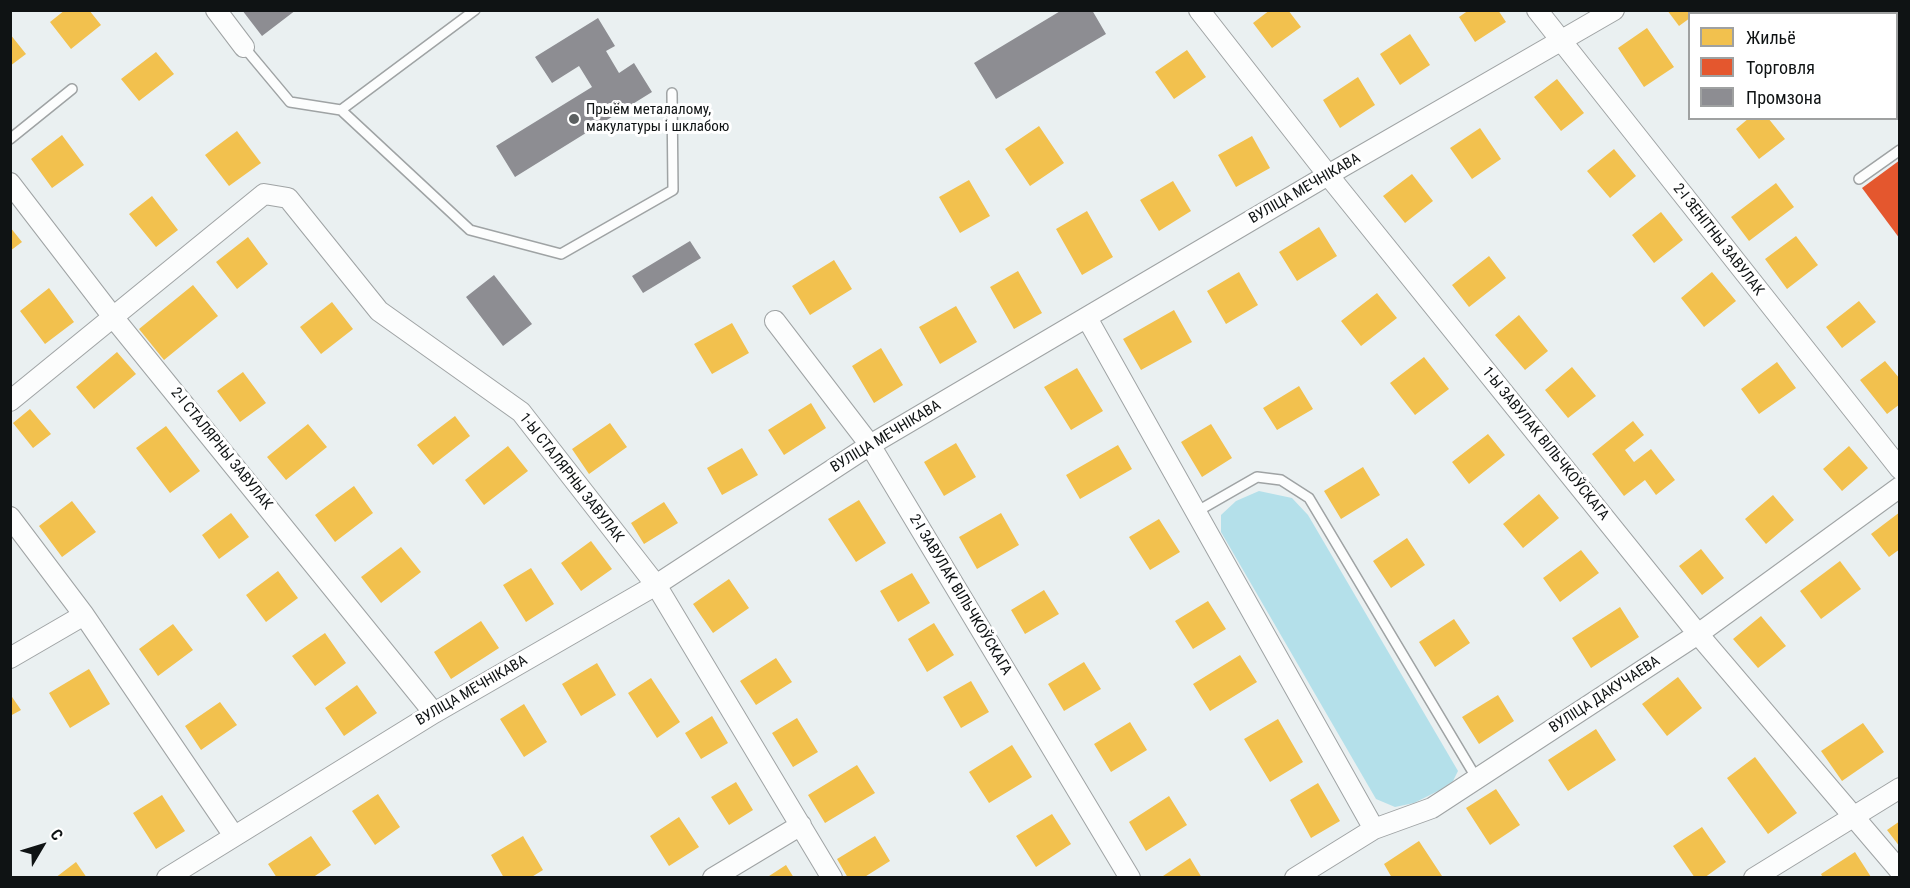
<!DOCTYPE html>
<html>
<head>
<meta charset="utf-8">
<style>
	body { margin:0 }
	#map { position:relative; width:1910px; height:888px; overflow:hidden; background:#eaf0f1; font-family:"Roboto Condensed",sans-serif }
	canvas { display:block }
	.frame { position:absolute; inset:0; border:12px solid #0f1314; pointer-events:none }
	.legend { position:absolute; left:1688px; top:12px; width:210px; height:108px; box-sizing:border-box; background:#fff; border:2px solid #9fa1a1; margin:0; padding:8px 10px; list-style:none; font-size:18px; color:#0f1314 }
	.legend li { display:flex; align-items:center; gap:12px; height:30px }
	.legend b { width:30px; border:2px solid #9fa1a1 }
	.north { position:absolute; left:12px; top:816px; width:60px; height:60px; -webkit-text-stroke:4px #fff; paint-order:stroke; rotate:52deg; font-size:16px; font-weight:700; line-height:24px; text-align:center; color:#0f1314 }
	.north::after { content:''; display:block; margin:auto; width:21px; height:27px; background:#0f1314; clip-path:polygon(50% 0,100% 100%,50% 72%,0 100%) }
</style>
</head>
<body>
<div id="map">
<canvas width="1910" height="888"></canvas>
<div class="frame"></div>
<ul class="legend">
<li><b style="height:16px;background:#f2c14e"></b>Жильё</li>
<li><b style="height:16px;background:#e4572e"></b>Торговля</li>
<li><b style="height:16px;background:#8d8d92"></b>Промзона</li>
</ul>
<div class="north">С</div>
</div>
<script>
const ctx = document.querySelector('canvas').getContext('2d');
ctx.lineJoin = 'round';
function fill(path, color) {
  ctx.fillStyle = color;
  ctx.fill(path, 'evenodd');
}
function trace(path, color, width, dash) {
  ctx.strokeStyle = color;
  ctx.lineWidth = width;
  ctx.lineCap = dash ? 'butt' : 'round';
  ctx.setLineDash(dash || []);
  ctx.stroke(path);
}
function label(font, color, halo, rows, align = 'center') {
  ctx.font = font + ' "Roboto Condensed",sans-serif';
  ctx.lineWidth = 6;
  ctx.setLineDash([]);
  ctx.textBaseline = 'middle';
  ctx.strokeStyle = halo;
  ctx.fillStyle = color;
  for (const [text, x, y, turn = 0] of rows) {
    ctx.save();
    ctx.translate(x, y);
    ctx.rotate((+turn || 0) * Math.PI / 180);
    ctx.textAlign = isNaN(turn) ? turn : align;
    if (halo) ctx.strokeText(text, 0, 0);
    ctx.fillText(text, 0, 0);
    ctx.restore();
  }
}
const green = new Path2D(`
	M 1259,491 L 1292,498 L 1308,515 L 1458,771 L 1453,781 L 1440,790 L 1414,803 L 1395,807 L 1376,799 L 1221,532 L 1221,515 L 1236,501 Z`);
const homes = new Path2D(`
	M 65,10 L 89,10 L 101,25 L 71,49 L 50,22 Z
	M 1270,10 L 1288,10 L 1301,27 L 1272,48 L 1253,23 Z
	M 1469,10 L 1498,10 L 1506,22 L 1475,42 L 1459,17 Z
	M 1667,10 L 1700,10 L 1696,14 L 1690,14 L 1690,18 L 1679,26 Z
	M 1647,28 L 1674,67 L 1644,87 L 1618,48 Z
	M 10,34 L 26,54 L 10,66 Z
	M 1410,34 L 1430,65 L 1400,85 L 1380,54 Z
	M 1187,50 L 1206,77 L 1174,99 L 1155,72 Z
	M 156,52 L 174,74 L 139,101 L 121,79 Z
	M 1358,77 L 1375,105 L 1340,128 L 1323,100 Z
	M 1557,79 L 1584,113 L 1561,131 L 1534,97 Z
	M 1749,118 L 1768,118 L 1785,139 L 1759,159 L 1736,129 Z
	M 1039,126 L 1064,163 L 1030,186 L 1005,149 Z
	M 1480,128 L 1501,159 L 1472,179 L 1450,148 Z
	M 237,131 L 261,163 L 229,186 L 205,155 Z
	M 62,135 L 84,165 L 52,188 L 31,159 Z
	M 1252,136 L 1270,168 L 1236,187 L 1218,155 Z
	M 1614,149 L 1636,176 L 1610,198 L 1587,171 Z
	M 1412,174 L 1433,201 L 1405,223 L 1383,196 Z
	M 969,180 L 990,216 L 960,233 L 939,197 Z
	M 1173,181 L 1191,211 L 1159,231 L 1140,200 Z
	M 1776,183 L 1794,207 L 1749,241 L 1731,217 Z
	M 152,196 L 178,230 L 156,247 L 129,214 Z
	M 1087,211 L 1113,257 L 1082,275 L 1056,229 Z
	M 1661,212 L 1683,240 L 1654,263 L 1632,235 Z
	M 10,227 L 22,242 L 10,251 Z
	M 1319,227 L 1337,256 L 1297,281 L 1279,252 Z
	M 1796,236 L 1818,265 L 1787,289 L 1765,259 Z
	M 248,237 L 268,264 L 237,289 L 216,262 Z
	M 1489,256 L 1506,278 L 1469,307 L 1452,285 Z
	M 834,260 L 852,289 L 810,315 L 792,286 Z
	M 1018,271 L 1042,313 L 1014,329 L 990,287 Z
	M 1239,272 L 1258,305 L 1226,324 L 1207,291 Z
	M 1712,272 L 1736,301 L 1704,327 L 1681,298 Z
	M 193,285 L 218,316 L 164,360 L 139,329 Z
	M 49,288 L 74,322 L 45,344 L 20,311 Z
	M 1377,293 L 1397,318 L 1361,346 L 1341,321 Z
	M 1859,301 L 1876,322 L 1842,348 L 1826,327 Z
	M 332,302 L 353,329 L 321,354 L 300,327 Z
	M 956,306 L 977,342 L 940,364 L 919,327 Z
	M 1174,310 L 1192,342 L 1141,370 L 1123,339 Z
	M 1519,315 L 1548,351 L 1525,370 L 1495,335 Z
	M 732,323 L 749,353 L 712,374 L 694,344 Z
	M 881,348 L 903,385 L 874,403 L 852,366 Z
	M 117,352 L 136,374 L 94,409 L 76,387 Z
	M 1424,357 L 1449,389 L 1415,415 L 1390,383 Z
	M 1885,361 L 1900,379 L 1900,404 L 1887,414 L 1860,380 Z
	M 1777,362 L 1796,388 L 1759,414 L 1741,389 Z
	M 1572,367 L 1596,396 L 1568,418 L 1545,390 Z
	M 1077,368 L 1103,411 L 1071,430 L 1044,387 Z
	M 243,372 L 266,403 L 240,422 L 217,391 Z
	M 1299,386 L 1313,409 L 1277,430 L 1263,408 Z
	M 811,403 L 826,428 L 784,455 L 768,430 Z
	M 30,409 L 51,434 L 33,448 L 13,423 Z
	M 455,416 L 470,436 L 433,465 L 417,445 Z
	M 1633,421 L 1644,435 L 1625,450 L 1634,462 L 1651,449 L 1675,480 L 1656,495 L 1645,480 L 1624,496 L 1592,454 Z
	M 610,423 L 627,447 L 589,474 L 572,449 Z
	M 308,424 L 327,447 L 286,480 L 267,457 Z
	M 1211,424 L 1232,458 L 1202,477 L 1181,442 Z
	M 166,426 L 200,471 L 170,493 L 136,448 Z
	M 1488,434 L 1505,455 L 1469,484 L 1452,462 Z
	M 956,443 L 976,477 L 944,496 L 924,462 Z
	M 1118,445 L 1132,469 L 1080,499 L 1066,475 Z
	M 508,446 L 528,471 L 484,505 L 465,480 Z
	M 1849,446 L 1868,468 L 1842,491 L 1823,469 Z
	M 742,448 L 758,475 L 722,495 L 707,468 Z
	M 1363,467 L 1380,495 L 1341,519 L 1324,491 Z
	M 354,486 L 373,513 L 335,542 L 315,515 Z
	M 1539,494 L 1559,518 L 1523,548 L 1503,524 Z
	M 1773,495 L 1794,520 L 1766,544 L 1745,519 Z
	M 859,500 L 886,543 L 856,562 L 828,519 Z
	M 72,501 L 96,532 L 62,557 L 39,526 Z
	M 664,502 L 678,523 L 644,544 L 631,523 Z
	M 1900,512 L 1900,549 L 1889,557 L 1871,534 Z
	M 231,513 L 249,537 L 219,559 L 202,535 Z
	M 1001,513 L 1019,545 L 977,569 L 959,537 Z
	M 1159,519 L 1180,552 L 1150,570 L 1129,537 Z
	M 1407,538 L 1425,565 L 1391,588 L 1373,561 Z
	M 591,541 L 612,569 L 581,591 L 561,563 Z
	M 401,547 L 421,572 L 381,603 L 361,577 Z
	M 1701,549 L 1724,578 L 1702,595 L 1679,566 Z
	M 1581,550 L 1599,573 L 1560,602 L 1543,578 Z
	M 1840,561 L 1861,589 L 1821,619 L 1800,591 Z
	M 531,568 L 554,604 L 526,622 L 503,585 Z
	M 278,571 L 298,598 L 266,622 L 246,595 Z
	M 912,573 L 930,603 L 898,622 L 880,591 Z
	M 729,579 L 749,608 L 713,633 L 693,604 Z
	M 1044,590 L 1059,614 L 1025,634 L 1011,610 Z
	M 1208,601 L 1226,629 L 1193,649 L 1175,621 Z
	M 1620,607 L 1639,637 L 1591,668 L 1572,638 Z
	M 1761,616 L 1786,646 L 1758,668 L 1733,639 Z
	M 1454,619 L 1470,643 L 1435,667 L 1419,642 Z
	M 481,621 L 499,648 L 451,679 L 434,652 Z
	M 934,623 L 954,655 L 927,672 L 908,639 Z
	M 173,624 L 193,650 L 158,676 L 139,649 Z
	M 325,633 L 346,663 L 315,686 L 292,656 Z
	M 1240,655 L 1257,682 L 1210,711 L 1193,684 Z
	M 776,658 L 792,682 L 756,705 L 740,681 Z
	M 1084,662 L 1101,689 L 1064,711 L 1048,684 Z
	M 597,663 L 616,695 L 581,716 L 562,684 Z
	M 89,669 L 110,704 L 70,728 L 49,693 Z
	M 1678,677 L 1702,708 L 1667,736 L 1642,704 Z
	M 651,678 L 680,722 L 657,738 L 628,693 Z
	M 971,681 L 989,712 L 961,728 L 943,697 Z
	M 357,685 L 377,713 L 344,736 L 325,708 Z
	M 10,694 L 21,710 L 10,716 Z
	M 1498,695 L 1514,721 L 1479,744 L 1462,717 Z
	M 220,702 L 237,725 L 201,750 L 185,726 Z
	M 524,704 L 547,742 L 524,757 L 500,719 Z
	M 712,716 L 728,743 L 701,759 L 685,733 Z
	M 797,718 L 818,752 L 793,767 L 772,733 Z
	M 1278,719 L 1303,762 L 1270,782 L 1244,739 Z
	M 1130,722 L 1147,750 L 1111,772 L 1094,744 Z
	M 1863,723 L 1884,752 L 1842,781 L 1821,751 Z
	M 1596,729 L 1616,760 L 1568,791 L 1548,760 Z
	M 1012,745 L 1032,777 L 989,803 L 969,772 Z
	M 1755,757 L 1797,813 L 1768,834 L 1727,778 Z
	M 857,765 L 875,793 L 825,823 L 808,795 Z
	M 736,782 L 753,810 L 729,825 L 711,797 Z
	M 1318,783 L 1340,821 L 1311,838 L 1290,800 Z
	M 1496,789 L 1520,825 L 1490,845 L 1466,808 Z
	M 378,794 L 400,827 L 375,845 L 352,811 Z
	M 162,795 L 185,831 L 156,849 L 133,813 Z
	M 1169,796 L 1187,825 L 1146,851 L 1129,822 Z
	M 1052,814 L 1071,844 L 1036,867 L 1016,836 Z
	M 679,817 L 699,847 L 669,866 L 650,836 Z
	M 1900,821 L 1900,847 L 1887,830 Z
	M 1702,827 L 1726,862 L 1704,878 L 1695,878 L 1673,846 Z
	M 311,836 L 331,865 L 312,878 L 277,878 L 268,864 Z
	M 523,836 L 543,870 L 530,878 L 504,878 L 491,855 Z
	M 875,836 L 890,861 L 863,878 L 848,878 L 837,859 Z
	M 1419,841 L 1442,876 L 1439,878 L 1392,878 L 1384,864 Z
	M 1855,852 L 1871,877 L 1823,878 L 1821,874 Z
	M 1190,858 L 1202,878 L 1160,878 Z
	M 76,862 L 87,878 L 55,878 Z
	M 786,865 L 794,878 L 766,878 Z`);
const shops = new Path2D(`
	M 1900,160 L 1900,239 L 1862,188 Z`);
const industry = new Path2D(`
	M 242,10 L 296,10 L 262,36 Z
	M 1062,10 L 1092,10 L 1106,34 L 996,99 L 974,63 Z
	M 598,18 L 615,46 L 606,51 L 619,73 L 634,63 L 652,92 L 515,177 L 496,146 L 592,87 L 579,66 L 552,83 L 535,57 Z
	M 690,241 L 701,258 L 643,293 L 632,276 Z
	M 494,275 L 532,324 L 503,346 L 466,297 Z`);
const lane = new Path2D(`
	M 244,47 L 290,102 L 341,110 L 475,10
	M 341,110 L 470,230 L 561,254 L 673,190 L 672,93
	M 10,139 L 72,89
	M 1859,179 L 1900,150
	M 1196,512 L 1257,477 L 1281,480 L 1309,498 L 1477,779`);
const street = new Path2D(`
	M 216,10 L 244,47
	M 1199,10 L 1328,175 L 1698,634 L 1900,871
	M 1537,10 L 1900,469
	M 10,183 L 113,317 L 434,713
	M 1087,318 L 1374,829
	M 775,321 L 870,445 L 1130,878
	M 10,401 L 264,194 L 288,198 L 379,311 L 521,412 L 656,585 L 832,878
	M 10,517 L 84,615 L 234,836
	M 10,658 L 84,615
	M 167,878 L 434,713 L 656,585 L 870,445 L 1328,175 L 1614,10
	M 713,878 L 801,825
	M 1295,878 L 1374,829 L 1432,808 L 1698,634 L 1900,487
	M 1754,878 L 1900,788`);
const markers = [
	[574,119,6,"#5c6061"]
];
const poiNames = [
	["Прыём металалому,",586,110],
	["макулатуры і шклабою",586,127]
];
const streetNames = [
	["ВУЛІЦА МЕЧНІКАВА",1305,189,-30],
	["2-І ЗЕНІТНЫ ЗАВУЛАК",1718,240,52],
	["ВУЛІЦА МЕЧНІКАВА",886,437,-31],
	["1-Ы ЗАВУЛАК ВІЛЬЧКОЎСКАГА",1545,444,51],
	["2-І СТАЛЯРНЫ ЗАВУЛАК",221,449,51],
	["1-Ы СТАЛЯРНЫ ЗАВУЛАК",571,478,52],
	["2-І ЗАВУЛАК ВІЛЬЧКОЎСКАГА",960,595,59],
	["ВУЛІЦА МЕЧНІКАВА",472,691,-30],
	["ВУЛІЦА ДАКУЧАЕВА",1605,695,-33]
];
fill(green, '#b4e0ea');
fill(homes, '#f2c14e');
fill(shops, '#e4572e');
fill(industry, '#8d8d92');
trace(lane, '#9fa3a4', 12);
trace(street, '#9fa3a4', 22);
trace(lane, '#fcfdfd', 9);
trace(street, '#fcfdfd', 20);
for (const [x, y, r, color] of markers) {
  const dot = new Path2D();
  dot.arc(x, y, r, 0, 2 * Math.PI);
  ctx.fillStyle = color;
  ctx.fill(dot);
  trace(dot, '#fff', 2);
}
label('15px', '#0f1314', '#fff', poiNames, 'left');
label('15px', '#0f1314', '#fff', streetNames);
</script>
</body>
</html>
